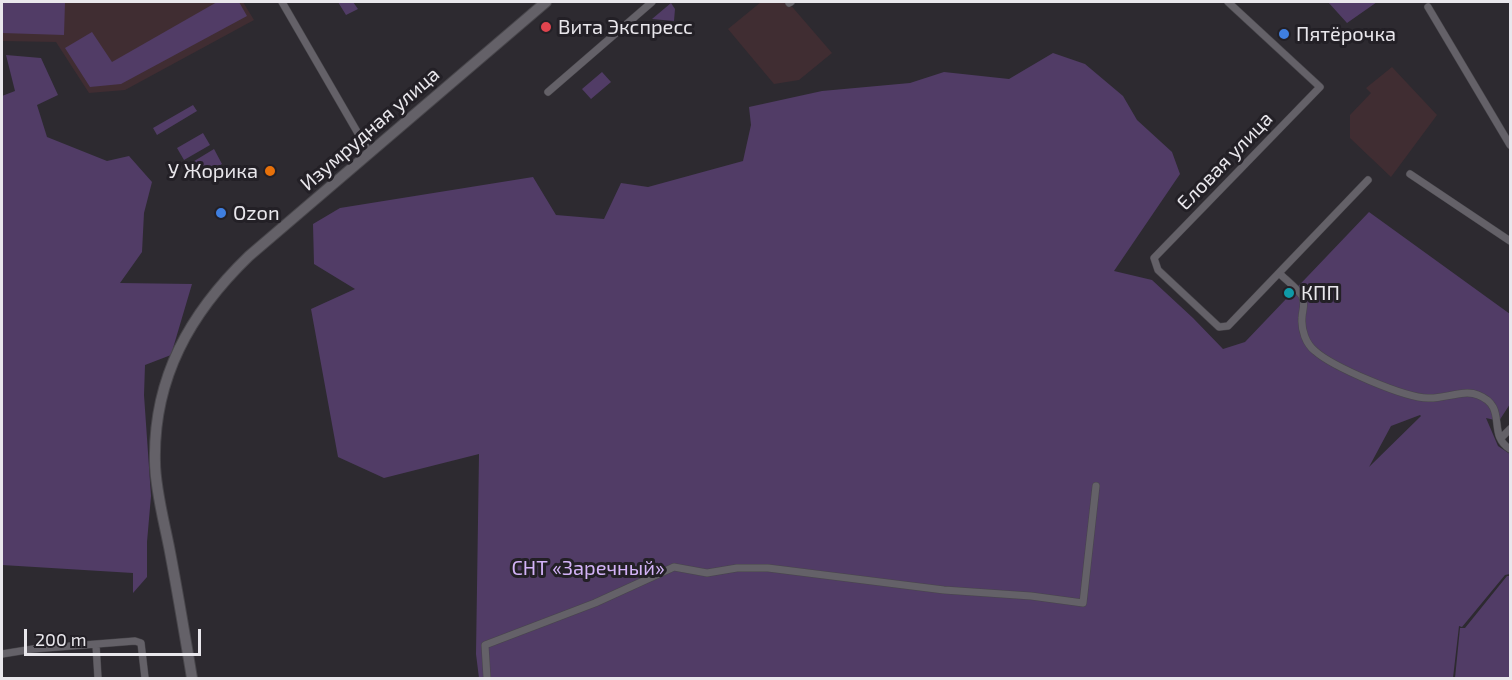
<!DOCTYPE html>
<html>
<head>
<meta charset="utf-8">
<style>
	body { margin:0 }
	#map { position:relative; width:1512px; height:680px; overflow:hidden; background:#2d2a30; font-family:"Exo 2",sans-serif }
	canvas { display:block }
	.frame { position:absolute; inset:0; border:3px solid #e9e7ec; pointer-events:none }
	.scale { position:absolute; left:24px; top:629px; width:177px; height:27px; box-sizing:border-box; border:3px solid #e9e7ec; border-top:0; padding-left:8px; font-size:18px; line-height:21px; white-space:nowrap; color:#e9e7ec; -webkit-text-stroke:4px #232026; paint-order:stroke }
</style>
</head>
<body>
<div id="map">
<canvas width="1512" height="680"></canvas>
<div class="frame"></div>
<div class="scale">200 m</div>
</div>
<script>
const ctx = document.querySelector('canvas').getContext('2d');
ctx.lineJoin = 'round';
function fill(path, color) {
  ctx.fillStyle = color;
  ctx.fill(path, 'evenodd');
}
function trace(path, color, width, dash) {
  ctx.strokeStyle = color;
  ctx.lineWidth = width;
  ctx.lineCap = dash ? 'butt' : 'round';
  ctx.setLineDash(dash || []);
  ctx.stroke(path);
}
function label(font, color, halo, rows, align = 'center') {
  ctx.font = font + ' "Exo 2",sans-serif';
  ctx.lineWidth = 6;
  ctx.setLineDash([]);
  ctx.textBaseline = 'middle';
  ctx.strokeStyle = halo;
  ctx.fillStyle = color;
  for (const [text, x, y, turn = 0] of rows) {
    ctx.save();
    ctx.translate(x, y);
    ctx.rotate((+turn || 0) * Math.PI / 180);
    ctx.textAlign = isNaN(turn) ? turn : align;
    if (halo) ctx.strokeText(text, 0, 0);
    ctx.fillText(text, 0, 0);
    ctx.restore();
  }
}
const education = new Path2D(`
	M 2,2 L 243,2 L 254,20 L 125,90 L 89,93 L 56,42 L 2,41 Z
	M 761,2 L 788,2 L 832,53 L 799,80 L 774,84 L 728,29 Z
	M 1392,67 L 1437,115 L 1391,177 L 1350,138 L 1350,115 L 1371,93 L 1366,88 Z`);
const green = new Path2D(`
	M 2,2 L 65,2 L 64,35 L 2,33 Z
	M 217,2 L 239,2 L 247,16 L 121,84 L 90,87 L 65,48 L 92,32 L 112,62 Z
	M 338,2 L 353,2 L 358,9 L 346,15 Z
	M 1328,2 L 1377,2 L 1347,23 Z
	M 671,3 L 675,9 L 674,21 L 652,19 Z
	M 1053,53 L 1085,64 L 1123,96 L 1137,120 L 1172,152 L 1180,174 L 1114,271 L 1152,280 L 1193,318 L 1223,349 L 1245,342 L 1369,212 L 1510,314 L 1510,404 L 1499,421 L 1486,418 L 1498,446 L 1510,454 L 1510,574 L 1505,575 L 1462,627 L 1459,626 L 1453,678 L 479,678 L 476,654 L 479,454 L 384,478 L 338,457 L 311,309 L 355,289 L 314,264 L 313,224 L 340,208 L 533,177 L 556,215 L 604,219 L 621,183 L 648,187 L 743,161 L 751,125 L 749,107 L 822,91 L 910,83 L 944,72 L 1009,79 ZM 1420,415 L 1421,416 L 1369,467 L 1391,426 Z
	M 6,55 L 41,58 L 58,95 L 37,105 L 47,137 L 107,161 L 129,156 L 152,182 L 144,213 L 142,252 L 120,283 L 192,284 L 171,355 L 145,365 L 144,395 L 151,496 L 147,542 L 147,577 L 133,593 L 133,573 L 2,565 L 2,96 L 15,91 Z
	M 602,72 L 611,82 L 591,99 L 582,89 Z
	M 193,105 L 197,111 L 157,135 L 153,128 Z
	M 203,133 L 210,145 L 184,160 L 177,148 Z
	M 214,149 L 222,164 L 195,180 L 192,179 L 186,166 Z
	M 1507,576 L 1510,576 L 1510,678 L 1455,678 L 1460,628 L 1465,628 Z`);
const stream = new Path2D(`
	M 1428,2 L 1428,3`);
const street = new Path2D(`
	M 282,2 L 370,154
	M 1228,2 L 1320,87 L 1154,258 L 1158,270 L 1219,327 L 1228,326 L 1368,180
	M 789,3 L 791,2
	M 1428,7 L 1510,145
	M 548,92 L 652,2
	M 1410,174 L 1510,241
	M 1279,273 C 1286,280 1297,288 1302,296 C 1306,304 1302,310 1302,318 C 1301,330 1306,344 1315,351 C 1333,367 1405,398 1428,398 C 1444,399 1464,389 1478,395 C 1509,407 1486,434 1510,449
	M 1501,438 L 1510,429
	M 96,645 L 98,678
	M 2,654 L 33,649 L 135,641 L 141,643 L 145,678
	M 487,678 L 485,645 L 595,603 L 674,567 L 707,573 L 737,568 L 768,568 L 944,590 L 1031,596 L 1083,603 L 1096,486`);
const secondary = new Path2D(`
	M 192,678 C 185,636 178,594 170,552 C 165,525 155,489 155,462 C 153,378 190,313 249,256 L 546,2`);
const markers = [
	[546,27,6,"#e0444e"],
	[1284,34,6,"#3f7fe0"],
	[270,171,6,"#e8710a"],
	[221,213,6,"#3f7fe0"],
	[1289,293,6,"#0f9aa8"]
];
const poiNames = [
	["Вита Экспресс",558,27],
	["Пятёрочка",1296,34],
	["У Жорика",258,171,"right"],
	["Ozon",233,213],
	["КПП",1301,293]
];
const streetNames = [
	["Изумрудная улица",370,129,-41],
	["Еловая улица",1225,161,-46]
];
const parkNames = [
	["СНТ «Заречный»",588,568]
];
fill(education, '#402d32');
fill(green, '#513c66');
trace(stream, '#557b7f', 1.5);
trace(street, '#48464b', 8);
trace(secondary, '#48464b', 12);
trace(street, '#646168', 7);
trace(secondary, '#646168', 10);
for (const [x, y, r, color] of markers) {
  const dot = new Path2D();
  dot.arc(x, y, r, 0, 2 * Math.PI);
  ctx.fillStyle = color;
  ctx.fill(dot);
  trace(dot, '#232026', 2);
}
label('20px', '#e9e7ec', '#232026', poiNames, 'left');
label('20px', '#e9e7ec', '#232026', streetNames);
label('20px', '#d3b3f7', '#232026', parkNames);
</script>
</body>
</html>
